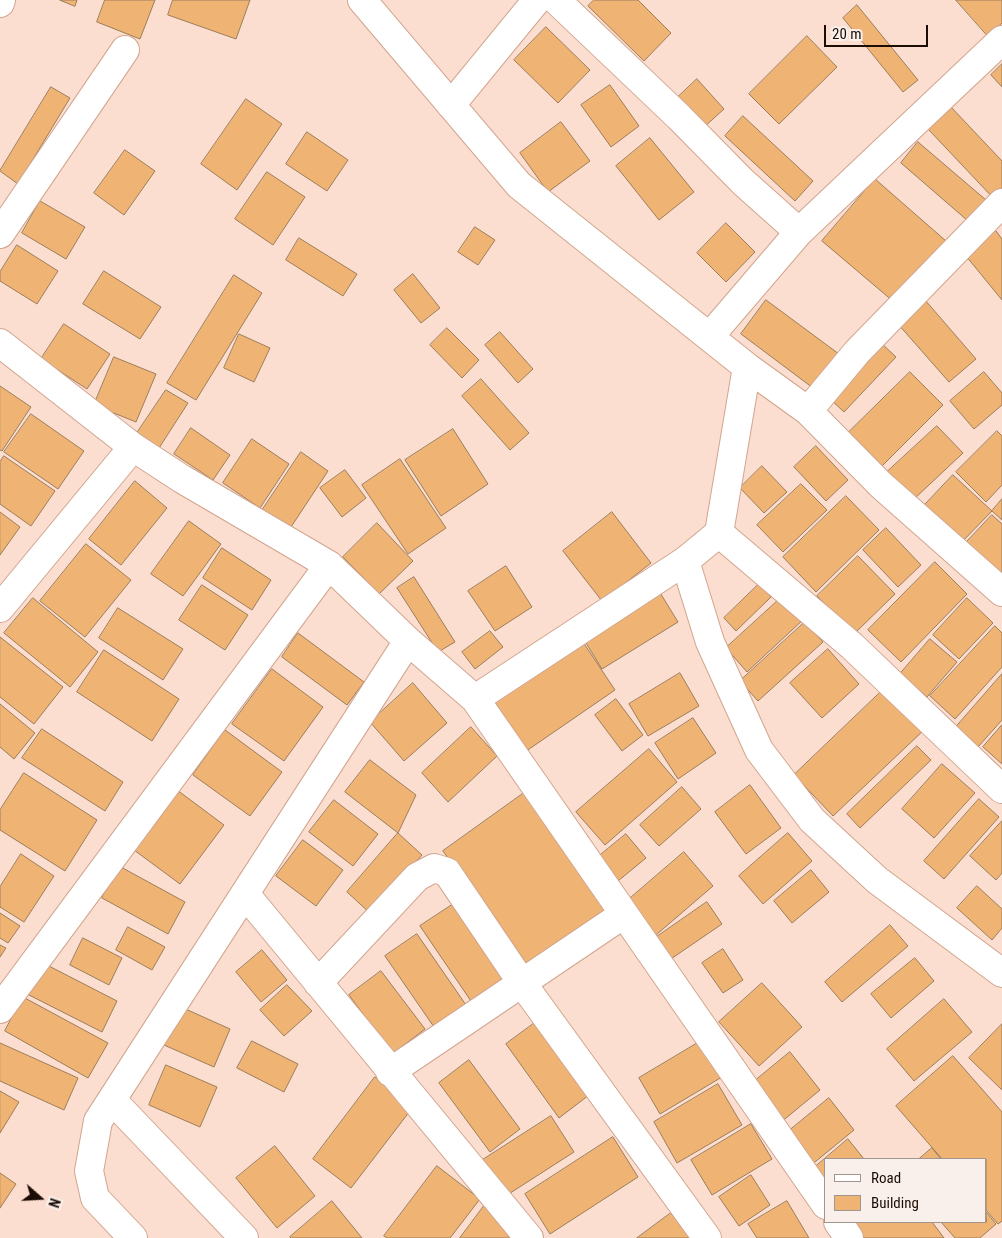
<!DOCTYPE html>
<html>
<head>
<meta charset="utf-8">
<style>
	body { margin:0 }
	#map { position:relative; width:1002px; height:1238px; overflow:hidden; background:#fbded0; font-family:"Roboto Condensed",sans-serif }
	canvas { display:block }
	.legend { position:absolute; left:824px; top:1158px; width:162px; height:65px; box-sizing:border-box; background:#faf0eb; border:1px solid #a1958f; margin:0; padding:6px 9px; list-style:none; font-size:15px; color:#1b0c05 }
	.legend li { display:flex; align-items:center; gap:10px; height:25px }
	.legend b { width:25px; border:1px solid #a1958f }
	.north { position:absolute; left:15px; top:1173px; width:50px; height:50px; -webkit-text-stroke:4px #faf0eb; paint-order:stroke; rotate:109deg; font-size:14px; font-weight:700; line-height:20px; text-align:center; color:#1b0c05 }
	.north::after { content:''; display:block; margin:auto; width:18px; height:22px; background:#1b0c05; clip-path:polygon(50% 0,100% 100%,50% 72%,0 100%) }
	.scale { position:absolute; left:824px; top:25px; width:104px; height:22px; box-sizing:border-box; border:2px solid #1b0c05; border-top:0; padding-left:6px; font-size:15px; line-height:18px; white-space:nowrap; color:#1b0c05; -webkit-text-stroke:4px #faf0eb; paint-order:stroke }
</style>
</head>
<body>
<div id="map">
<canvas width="1002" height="1238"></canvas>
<ul class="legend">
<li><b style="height:6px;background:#fff"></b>Road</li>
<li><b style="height:14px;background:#efb474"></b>Building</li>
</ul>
<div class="north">N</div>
<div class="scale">20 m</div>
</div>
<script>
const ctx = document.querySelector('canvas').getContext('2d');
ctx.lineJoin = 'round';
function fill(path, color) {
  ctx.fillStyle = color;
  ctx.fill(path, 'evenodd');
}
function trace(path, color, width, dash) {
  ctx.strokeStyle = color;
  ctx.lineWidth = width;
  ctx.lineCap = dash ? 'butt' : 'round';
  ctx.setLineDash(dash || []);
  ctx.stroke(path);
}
const building = new Path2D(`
	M 60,0 L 77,0 L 75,6 Z
	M 105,0 L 155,0 L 140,39 L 97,22 Z
	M 173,0 L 250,0 L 236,39 L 168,15 Z
	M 594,0 L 638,0 L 671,33 L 644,61 L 588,6 Z
	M 956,0 L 1002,0 L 1002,23 L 988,36 Z
	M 857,5 L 918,80 L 903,92 L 843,18 Z
	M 546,27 L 590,70 L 558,103 L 514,60 Z
	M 807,36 L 837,67 L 779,124 L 749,94 Z
	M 1002,64 L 1002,87 L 991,75 Z
	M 697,79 L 724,109 L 703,128 L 676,99 Z
	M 610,85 L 639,126 L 611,147 L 581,105 Z
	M 51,87 L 70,98 L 18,184 L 0,171 Z
	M 246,99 L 282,124 L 237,190 L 201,164 Z
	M 951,107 L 1002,161 L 1002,196 L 996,201 L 928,129 Z
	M 743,116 L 813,181 L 795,201 L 725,136 Z
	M 561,122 L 590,161 L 548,192 L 520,153 Z
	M 307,132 L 348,160 L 327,191 L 286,164 Z
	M 650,138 L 694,192 L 659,220 L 616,166 Z
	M 918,142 L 986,200 L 968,221 L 901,163 Z
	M 125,150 L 155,171 L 124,215 L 94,193 Z
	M 267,172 L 305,197 L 273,245 L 235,219 Z
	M 875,179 L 946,241 L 894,302 L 822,241 Z
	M 40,201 L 85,227 L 66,259 L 22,233 Z
	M 726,223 L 755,252 L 726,282 L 697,253 Z
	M 475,227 L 495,240 L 478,265 L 458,252 Z
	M 996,231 L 1002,239 L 1002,300 L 966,256 Z
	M 299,238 L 357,274 L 343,296 L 286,260 Z
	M 17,245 L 58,271 L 37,304 L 0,281 L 0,272 Z
	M 104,271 L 161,307 L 140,339 L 83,304 Z
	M 413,274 L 440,308 L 421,323 L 394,290 Z
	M 234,275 L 262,293 L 196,400 L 167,383 Z
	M 766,300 L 839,354 L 813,388 L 741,334 Z
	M 925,300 L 976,359 L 949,382 L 898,324 Z
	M 64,324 L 110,354 L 87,389 L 41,359 Z
	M 447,328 L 479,360 L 462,378 L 430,345 Z
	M 500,332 L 533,369 L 518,383 L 485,345 Z
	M 239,334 L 270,348 L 254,382 L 224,368 Z
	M 880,342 L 896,357 L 844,412 L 828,397 Z
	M 114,357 L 156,374 L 136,422 L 94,405 Z
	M 910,372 L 943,405 L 882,466 L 849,432 Z
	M 984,372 L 1002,393 L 1002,405 L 974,429 L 950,401 Z
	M 481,379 L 529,433 L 510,450 L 462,396 Z
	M 0,386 L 31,407 L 2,451 L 0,450 Z
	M 166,390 L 188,403 L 159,448 L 137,433 Z
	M 31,414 L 84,451 L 58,489 L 4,452 Z
	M 937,426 L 963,453 L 913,500 L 887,472 Z
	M 191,428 L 230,455 L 213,480 L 174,454 Z
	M 453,429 L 488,484 L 441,516 L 405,460 Z
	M 997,431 L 1002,436 L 1002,485 L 986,502 L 956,472 Z
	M 252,439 L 289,464 L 260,508 L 223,483 Z
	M 816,446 L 848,480 L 826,501 L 794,467 Z
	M 301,452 L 328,471 L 287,533 L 259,515 Z
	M 4,456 L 55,491 L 31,526 L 0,504 L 0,462 Z
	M 400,459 L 446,528 L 408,554 L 362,485 Z
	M 762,466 L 787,492 L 764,513 L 740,488 Z
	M 345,470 L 366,498 L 342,517 L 320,488 Z
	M 953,475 L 992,511 L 957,547 L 919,511 Z
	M 135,481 L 167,508 L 121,565 L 89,539 Z
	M 801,484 L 827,510 L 783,552 L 757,525 Z
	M 846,496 L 879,530 L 816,592 L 783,557 Z
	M 1002,499 L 1002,520 L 992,511 Z
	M 0,512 L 20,527 L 0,555 Z
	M 612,512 L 651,563 L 602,601 L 563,551 Z
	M 992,515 L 1002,524 L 1002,585 L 961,548 Z
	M 189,521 L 221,544 L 183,596 L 151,574 Z
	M 377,523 L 413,561 L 379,594 L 343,557 Z
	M 886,528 L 921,565 L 898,587 L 863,550 Z
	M 86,544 L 131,580 L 85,637 L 40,601 Z
	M 222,548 L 271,580 L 252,610 L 203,578 Z
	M 858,556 L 895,594 L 854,634 L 817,596 Z
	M 935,562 L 967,594 L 901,662 L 868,630 Z
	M 506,566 L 532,607 L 495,631 L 468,591 Z
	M 414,577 L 455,642 L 438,652 L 397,588 Z
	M 759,584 L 771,597 L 736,631 L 724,618 Z
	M 202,585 L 248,615 L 225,650 L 179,620 Z
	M 659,591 L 678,622 L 602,669 L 583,638 Z
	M 784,595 L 805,618 L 747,672 L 726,648 Z
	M 33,598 L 98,652 L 70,687 L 4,633 Z
	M 967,598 L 993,623 L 959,659 L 933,635 Z
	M 118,608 L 183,649 L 163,680 L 99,638 Z
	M 805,622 L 823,642 L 758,701 L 740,681 Z
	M 995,626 L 1002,633 L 1002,667 L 955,719 L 930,696 Z
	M 490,631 L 503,647 L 475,669 L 462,652 Z
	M 298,633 L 364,682 L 347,705 L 282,657 Z
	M 0,637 L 63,687 L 34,724 L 0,697 Z
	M 581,639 L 615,690 L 519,756 L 485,705 Z
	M 930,639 L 957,662 L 927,697 L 900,674 Z
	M 828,649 L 859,684 L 822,718 L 790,683 Z
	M 104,650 L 179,699 L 152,741 L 77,692 Z
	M 272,669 L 323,707 L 284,761 L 232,724 Z
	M 680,673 L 699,706 L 648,736 L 629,704 Z
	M 1002,674 L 1002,720 L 978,747 L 956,727 Z
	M 413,683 L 447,723 L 404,761 L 370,722 Z
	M 886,687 L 925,729 L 833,816 L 794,775 Z
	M 616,699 L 643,735 L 622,751 L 595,715 Z
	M 0,704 L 35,733 L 14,759 L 0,747 Z
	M 693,718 L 716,753 L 678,779 L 655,743 Z
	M 1002,725 L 1002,764 L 983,747 Z
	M 471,727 L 497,756 L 448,802 L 422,773 Z
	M 42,729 L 123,782 L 105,811 L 22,758 Z
	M 225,730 L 282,772 L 250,816 L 193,775 Z
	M 917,746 L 931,760 L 860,828 L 847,814 Z
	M 649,749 L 677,782 L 605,845 L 576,812 Z
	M 370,760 L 416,795 L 398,833 L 345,792 Z
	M 942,764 L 975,793 L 934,838 L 902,809 Z
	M 24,773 L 97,820 L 65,871 L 0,830 L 0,810 Z
	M 750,785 L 781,828 L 746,854 L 715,812 Z
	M 173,787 L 224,825 L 180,884 L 130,847 Z
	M 682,787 L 701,809 L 659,846 L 640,825 Z
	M 524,793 L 607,908 L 526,967 L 443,851 Z
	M 979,799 L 999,817 L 944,879 L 924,861 Z
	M 334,800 L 378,834 L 353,866 L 309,832 Z
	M 1002,821 L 1002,873 L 996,880 L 970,856 Z
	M 398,833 L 422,855 L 371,914 L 347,892 Z
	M 788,833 L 812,861 L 763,904 L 739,876 Z
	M 626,834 L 646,858 L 618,881 L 598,857 Z
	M 303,840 L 343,870 L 316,906 L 276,876 Z
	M 684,852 L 713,886 L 656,935 L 627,901 Z
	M 21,854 L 54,876 L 24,922 L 0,907 L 0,887 Z
	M 119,866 L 185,902 L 168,934 L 102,898 Z
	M 811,870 L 829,892 L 792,923 L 774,901 Z
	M 977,886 L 1002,909 L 1002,928 L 992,940 L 957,908 Z
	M 458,901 L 511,978 L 473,1004 L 420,926 Z
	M 707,902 L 722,924 L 662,965 L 648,943 Z
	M 0,913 L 20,926 L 8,943 L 0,938 Z
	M 890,925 L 908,946 L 842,1002 L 825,982 Z
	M 128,927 L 165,947 L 152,970 L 116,950 Z
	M 417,934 L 466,1005 L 434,1027 L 385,956 Z
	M 83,938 L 122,958 L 109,985 L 70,965 Z
	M 0,945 L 6,948 L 0,957 Z
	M 723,949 L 743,980 L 723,993 L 702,963 Z
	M 262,950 L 287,980 L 261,1002 L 236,972 Z
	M 915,958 L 934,981 L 891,1018 L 871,994 Z
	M 45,964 L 117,1001 L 102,1032 L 29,995 Z
	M 381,971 L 425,1029 L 392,1054 L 349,995 Z
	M 762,983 L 802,1027 L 759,1066 L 719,1022 Z
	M 287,985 L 312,1011 L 284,1036 L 260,1010 Z
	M 23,997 L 108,1043 L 88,1078 L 5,1031 Z
	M 944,999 L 972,1032 L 914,1081 L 887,1049 Z
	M 181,1007 L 230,1029 L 214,1067 L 164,1045 Z
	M 536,1022 L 589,1095 L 559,1118 L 506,1044 Z
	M 1002,1024 L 1002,1090 L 969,1058 Z
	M 252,1041 L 298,1064 L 284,1092 L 237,1068 Z
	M 701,1041 L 722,1077 L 660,1114 L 639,1078 Z
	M 0,1043 L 78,1078 L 64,1110 L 0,1081 Z
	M 790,1052 L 820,1090 L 769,1132 L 739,1094 Z
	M 953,1056 L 1002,1112 L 1002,1221 L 998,1224 L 986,1210 L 986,1159 L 942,1159 L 896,1106 Z
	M 469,1060 L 520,1129 L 490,1152 L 439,1083 Z
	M 166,1065 L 217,1087 L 200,1127 L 149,1105 Z
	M 375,1077 L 413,1107 L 351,1188 L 313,1159 Z
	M 718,1084 L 742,1125 L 677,1163 L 654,1122 Z
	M 0,1091 L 19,1102 L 0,1133 Z
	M 829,1098 L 854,1130 L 804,1171 L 778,1140 Z
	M 551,1116 L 574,1152 L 504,1197 L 481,1161 Z
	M 751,1124 L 772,1159 L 712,1195 L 691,1160 Z
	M 613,1137 L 638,1177 L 550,1234 L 525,1194 Z
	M 848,1139 L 864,1159 L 826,1159 L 826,1205 L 801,1179 Z
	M 275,1146 L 315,1196 L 277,1228 L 236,1178 Z
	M 932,1148 L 941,1159 L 919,1159 Z
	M 437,1166 L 480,1199 L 450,1238 L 387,1238 L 384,1236 Z
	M 0,1173 L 16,1184 L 0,1208 Z
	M 751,1175 L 770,1205 L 739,1226 L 719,1197 Z
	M 332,1201 L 362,1238 L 291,1238 L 290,1237 Z
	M 787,1201 L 809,1238 L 757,1238 L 748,1224 Z
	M 484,1206 L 518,1232 L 514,1238 L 460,1238 Z
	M 986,1212 L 996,1224 L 980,1238 L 955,1238 L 941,1222 L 986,1222 Z
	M 671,1213 L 690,1238 L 637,1238 Z
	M 832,1222 L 932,1222 L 944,1238 L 841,1238 Z`);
const minor = new Path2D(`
	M 556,0 L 679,117 L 743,182 L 799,232
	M 0,3 L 1,0
	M 451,105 L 537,0
	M 1002,203 L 857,352 L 808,411 L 881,485 L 1002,592
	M 0,234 L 125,50
	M 710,336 L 799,232 L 1002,40
	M 0,343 L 133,447 L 182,479 L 329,565 L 408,641 L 475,699 L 685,561 L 719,533 L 747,367 L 519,185 L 362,0
	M 747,367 L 808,411
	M 719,533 L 852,646 L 1002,789
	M 685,561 L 710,642 L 759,750 L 812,820 L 877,880 L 1002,973
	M 0,608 L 133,447
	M 475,699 L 826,1205
	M 246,895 L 529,1238
	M 318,983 L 417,877 L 434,868 L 447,872 L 522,983 L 707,1238
	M 0,1009 L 329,565
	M 390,1072 L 624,914
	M 112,1100 L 244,1238
	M 838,1222 L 849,1238
	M 133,1238 L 95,1198 L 89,1171 L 98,1121 L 408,641`);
fill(building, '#efb474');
trace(building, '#9d7c5a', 1);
trace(minor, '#d2a58e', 30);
trace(minor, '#fff', 28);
</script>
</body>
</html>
